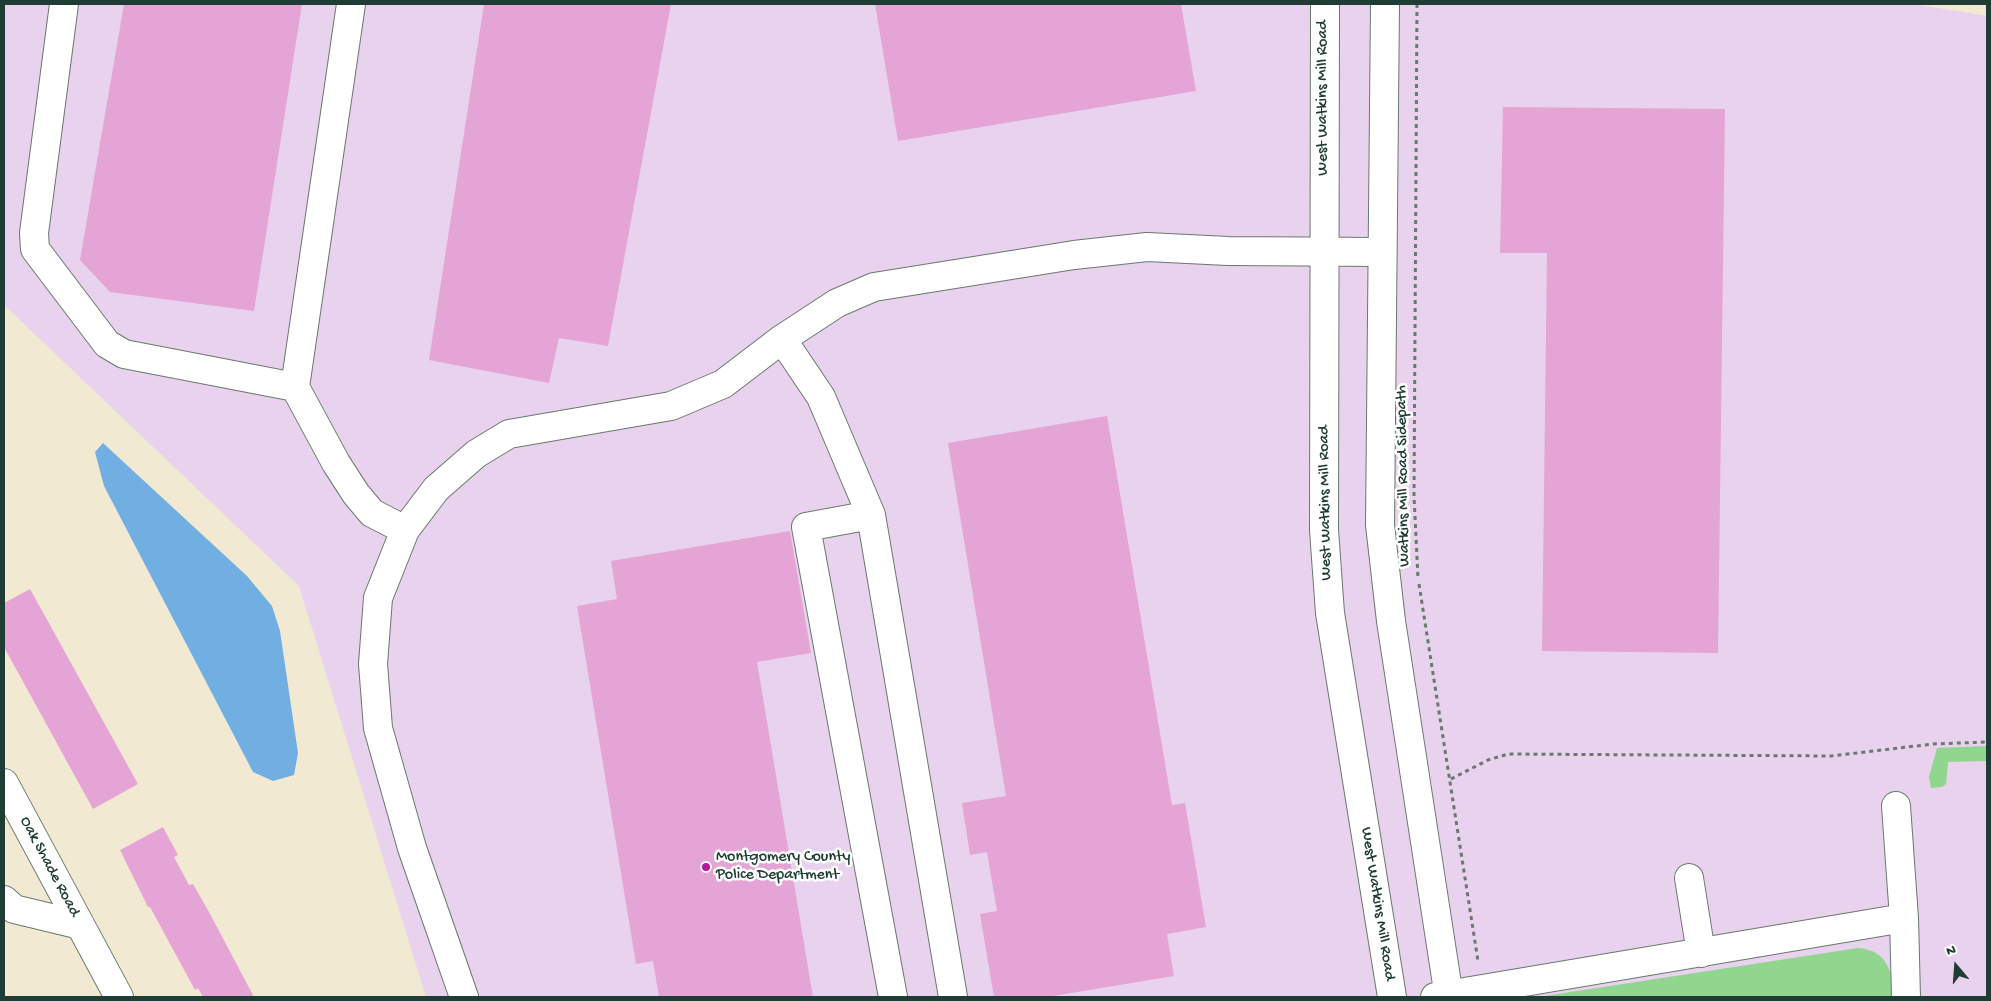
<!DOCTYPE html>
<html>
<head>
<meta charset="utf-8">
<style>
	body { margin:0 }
	#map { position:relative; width:1991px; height:1001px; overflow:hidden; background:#f2e9d3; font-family:"Gochi Hand",sans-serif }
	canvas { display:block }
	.frame { position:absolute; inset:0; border:5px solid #1f3d34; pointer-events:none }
	.north { position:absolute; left:1931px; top:941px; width:50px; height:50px; -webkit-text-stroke:4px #fff; paint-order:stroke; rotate:342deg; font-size:14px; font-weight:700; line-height:20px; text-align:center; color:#1f3d34 }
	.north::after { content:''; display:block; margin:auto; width:18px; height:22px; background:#1f3d34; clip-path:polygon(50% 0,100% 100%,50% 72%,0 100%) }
</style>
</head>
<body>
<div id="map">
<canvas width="1991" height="1001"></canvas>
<div class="frame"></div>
<div class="north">N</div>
</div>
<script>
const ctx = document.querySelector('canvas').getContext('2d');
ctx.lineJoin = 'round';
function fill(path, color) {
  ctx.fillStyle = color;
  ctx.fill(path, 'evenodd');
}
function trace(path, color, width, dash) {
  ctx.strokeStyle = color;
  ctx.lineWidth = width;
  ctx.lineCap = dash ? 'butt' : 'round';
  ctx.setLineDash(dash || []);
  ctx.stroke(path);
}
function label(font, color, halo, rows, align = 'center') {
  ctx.font = font + ' "Gochi Hand",sans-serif';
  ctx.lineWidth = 5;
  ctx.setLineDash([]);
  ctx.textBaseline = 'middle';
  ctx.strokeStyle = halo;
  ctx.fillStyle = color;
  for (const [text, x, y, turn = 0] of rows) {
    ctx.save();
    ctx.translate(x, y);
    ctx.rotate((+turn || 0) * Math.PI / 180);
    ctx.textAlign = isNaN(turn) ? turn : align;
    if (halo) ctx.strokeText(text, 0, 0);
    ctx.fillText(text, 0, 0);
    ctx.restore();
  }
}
const built = new Path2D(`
	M 4,4 L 1913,4 L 1987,16 L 1987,997 L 426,997 L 299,586 L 4,305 Z`);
const green = new Path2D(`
	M 1987,746 L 1987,761 L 1948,762 L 1946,784 L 1942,787 L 1931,788 L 1929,777 L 1937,748 Z
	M 1858,948 C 1887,950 1893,972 1894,997 L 1538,997 Z`);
const water = new Path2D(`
	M 103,443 L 247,576 L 272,606 L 280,631 L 298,753 L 294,775 L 273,781 L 253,772 L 104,486 L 95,452 Z`);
const building = new Path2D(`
	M 124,4 L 302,4 L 254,311 L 110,292 L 80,260 Z
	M 484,4 L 671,4 L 608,346 L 559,338 L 549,383 L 429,360 Z
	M 875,4 L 1181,4 L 1196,91 L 898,141 Z
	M 1503,107 L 1725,109 L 1718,653 L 1542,651 L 1547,253 L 1500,253 Z
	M 1107,416 L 1172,805 L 1185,803 L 1206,927 L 1167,934 L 1174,976 L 1047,997 L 994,997 L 980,914 L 997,911 L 987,852 L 970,855 L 962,803 L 1006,796 L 948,443 Z
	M 790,531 L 811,653 L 757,662 L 813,997 L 659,997 L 653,961 L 636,964 L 577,606 L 617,599 L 611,561 Z
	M 30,589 L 138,784 L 93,809 L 4,647 L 4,603 Z
	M 163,827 L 178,855 L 174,857 L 189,885 L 193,884 L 209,912 L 254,997 L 203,997 L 198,988 L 195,990 L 150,907 L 148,907 L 120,850 Z`);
const path = new Path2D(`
	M 1417,4 L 1414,496 L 1418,578
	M 1419,584 L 1478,961
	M 1451,779 L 1488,760 L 1508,754 L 1831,756 L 1933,744 L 1987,742`);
const minor = new Path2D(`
	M 64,4 L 34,233 L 35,249 L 107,344 L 124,354 L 295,387
	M 351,4 L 295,387 L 336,463 L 356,494 L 372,513 L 405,530
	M 782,339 L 821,397 L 871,515 L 953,997
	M 871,515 L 806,527 L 893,997
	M 4,783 L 119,997
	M 1896,806 L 1904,918 L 1906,997
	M 1689,878 L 1701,953
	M 4,900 L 14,909 L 80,925
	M 464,997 L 412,848 L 378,728 L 373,664 L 378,598 L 405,530 L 436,489 L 476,454 L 509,434 L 671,406 L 723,384 L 782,339 L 837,303 L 874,287 L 1074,255 L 1147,247 L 1228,251 L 1381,252
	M 1435,997 L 1904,918`);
const major = new Path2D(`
	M 1325,4 L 1324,530 L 1330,613 L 1392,997
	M 1385,4 L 1380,525 L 1391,621 L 1449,997`);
const markers = [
	[706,867,5,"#b5179e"]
];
const streetNames = [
	["West Watkins Mill Road",1324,98,-90],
	["Watkins Mill Road Sidepath",1404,476,-91],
	["West Watkins Mill Road",1326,503,-91],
	["Oak Shade Road",49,867,62],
	["West Watkins Mill Road",1377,904,81]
];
const poiNames = [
	["Montgomery County",716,858],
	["Police Department",716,876]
];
fill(built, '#e9d2ed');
fill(green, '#90d68f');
fill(water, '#71afe3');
fill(building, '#e4a4d6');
trace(minor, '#69796c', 30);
trace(major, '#69796c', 30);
trace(path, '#69796c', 3, [4, 4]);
trace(minor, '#fff', 28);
trace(major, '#fff', 28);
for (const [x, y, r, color] of markers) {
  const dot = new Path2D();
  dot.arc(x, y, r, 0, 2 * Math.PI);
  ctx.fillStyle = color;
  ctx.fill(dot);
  trace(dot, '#fff', 2);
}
label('16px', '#1f3d34', '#fff', streetNames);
label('16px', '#1f3d34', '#fff', poiNames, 'left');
</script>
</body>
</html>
